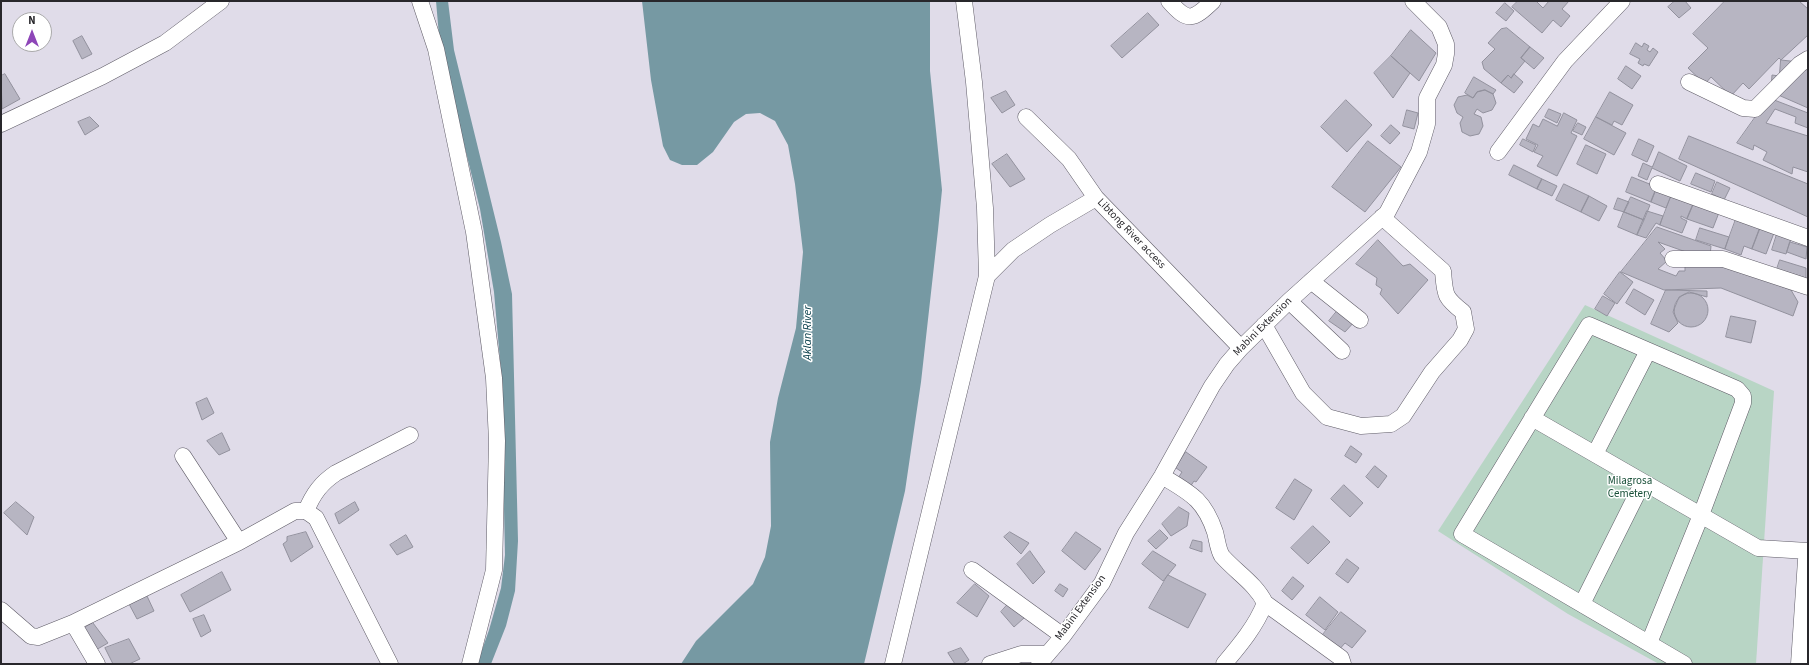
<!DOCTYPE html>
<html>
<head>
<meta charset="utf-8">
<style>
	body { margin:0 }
	#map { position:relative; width:1809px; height:665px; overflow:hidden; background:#e0dce9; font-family:"Source Sans 3",sans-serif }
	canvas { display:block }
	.frame { position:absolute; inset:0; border:2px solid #28272b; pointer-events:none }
	.north { position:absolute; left:12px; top:12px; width:40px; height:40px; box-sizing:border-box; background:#fff; border:1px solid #a9a9aa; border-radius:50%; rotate:0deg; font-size:11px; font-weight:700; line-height:16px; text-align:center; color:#28272b }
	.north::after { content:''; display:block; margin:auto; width:14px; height:18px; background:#8e46b8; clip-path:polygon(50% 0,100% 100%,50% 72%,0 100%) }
</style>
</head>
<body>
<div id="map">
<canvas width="1809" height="665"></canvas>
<div class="frame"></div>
<div class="north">N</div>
</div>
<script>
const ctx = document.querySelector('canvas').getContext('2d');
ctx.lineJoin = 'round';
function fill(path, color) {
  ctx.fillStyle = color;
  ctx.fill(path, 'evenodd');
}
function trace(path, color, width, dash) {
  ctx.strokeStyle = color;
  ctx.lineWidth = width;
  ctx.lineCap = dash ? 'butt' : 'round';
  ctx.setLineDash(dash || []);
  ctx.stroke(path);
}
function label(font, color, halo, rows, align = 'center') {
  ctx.font = font + ' "Source Sans 3",sans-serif';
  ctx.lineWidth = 3;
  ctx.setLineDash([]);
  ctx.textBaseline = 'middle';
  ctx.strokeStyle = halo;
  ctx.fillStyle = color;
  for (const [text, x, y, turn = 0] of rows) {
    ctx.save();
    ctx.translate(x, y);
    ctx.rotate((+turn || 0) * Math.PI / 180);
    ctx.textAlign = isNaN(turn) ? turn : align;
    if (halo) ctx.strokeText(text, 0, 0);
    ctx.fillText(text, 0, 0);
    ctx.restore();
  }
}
const green = new Path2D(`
	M 1585,305 L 1774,391 L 1756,664 L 1659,664 L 1568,614 L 1438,531 Z`);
const water = new Path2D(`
	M 436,1 L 448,1 L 454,50 L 501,242 L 512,294 L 518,541 L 515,591 L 506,626 L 491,664 L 477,664 L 489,630 L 501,588 L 505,555 L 501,372 L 494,292 L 480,209 L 440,47 Z
	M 642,1 L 930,1 L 930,71 L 942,190 L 938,230 L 921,382 L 905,491 L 864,664 L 681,664 L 696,641 L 753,584 L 765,557 L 771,526 L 770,442 L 778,398 L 796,328 L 803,252 L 795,184 L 788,145 L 775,121 L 760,113 L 746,114 L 734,122 L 713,152 L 697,165 L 682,165 L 670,160 L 663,146 L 651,80 Z`);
const building = new Path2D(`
	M 1518,1 L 1536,1 L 1543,8 L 1549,1 L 1569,1 L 1562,9 L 1570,16 L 1561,27 L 1553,20 L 1542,33 L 1512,7 Z
	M 1675,1 L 1685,1 L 1691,8 L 1679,18 L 1668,7 Z
	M 1725,1 L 1799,1 L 1808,9 L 1808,35 L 1781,60 L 1779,58 L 1749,89 L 1743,83 L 1731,96 L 1711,77 L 1705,84 L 1688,68 L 1708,48 L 1693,34 Z
	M 1505,3 L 1514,11 L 1506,21 L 1496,13 Z
	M 1148,13 L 1159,25 L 1122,58 L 1111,46 Z
	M 1507,28 L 1530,47 L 1521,58 L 1525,61 L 1511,78 L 1508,75 L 1501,83 L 1484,69 L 1482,62 L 1495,49 L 1488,43 L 1501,29 Z
	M 1411,30 L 1436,53 L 1419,81 L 1391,56 Z
	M 82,36 L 92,54 L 82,59 L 73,41 Z
	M 1636,43 L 1642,47 L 1644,43 L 1649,46 L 1647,50 L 1650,52 L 1653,48 L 1658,52 L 1649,66 L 1644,64 L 1643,66 L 1638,63 L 1640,59 L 1630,54 Z
	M 1530,47 L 1544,58 L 1534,69 L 1521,58 Z
	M 1391,56 L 1410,73 L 1393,98 L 1374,73 Z
	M 1781,60 L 1808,63 L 1808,108 L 1776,94 L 1771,88 L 1772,75 L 1779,76 Z
	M 1626,66 L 1641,76 L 1632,89 L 1618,79 Z
	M 5,74 L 20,99 L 2,109 L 1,76 Z
	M 1514,74 L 1523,82 L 1514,93 L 1501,83 L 1508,75 L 1511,78 Z
	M 1474,77 L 1496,90 L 1493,94 L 1485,90 L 1477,92 L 1473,98 L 1465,93 Z
	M 1485,90 L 1493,94 L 1496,103 L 1492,110 L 1483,113 L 1477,109 L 1474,114 L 1481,117 L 1483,126 L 1479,134 L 1470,136 L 1462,132 L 1460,123 L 1463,117 L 1457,113 L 1454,105 L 1458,97 L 1467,95 L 1473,98 L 1477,92 Z
	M 1006,91 L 1015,105 L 1002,113 L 991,98 Z
	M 1610,92 L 1633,105 L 1622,125 L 1614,121 L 1612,125 L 1596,117 Z
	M 1769,98 L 1808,113 L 1808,128 L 1795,123 L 1796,117 L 1775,109 L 1766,123 L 1808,136 L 1808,172 L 1793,167 L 1792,174 L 1763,160 L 1767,152 L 1754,145 L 1753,150 L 1737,143 Z
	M 1346,100 L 1372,125 L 1347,152 L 1321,127 Z
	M 1549,109 L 1561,114 L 1557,123 L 1545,117 Z
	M 1407,110 L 1418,113 L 1414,129 L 1403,126 Z
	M 1564,113 L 1577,120 L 1571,133 L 1577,136 L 1557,176 L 1537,166 L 1543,156 L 1534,152 L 1538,145 L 1526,139 L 1533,124 L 1539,127 L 1543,119 L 1557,126 Z
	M 90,117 L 99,126 L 85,135 L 78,122 Z
	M 1596,117 L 1626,133 L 1614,155 L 1584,139 Z
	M 1578,123 L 1586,127 L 1582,135 L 1573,131 Z
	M 1391,125 L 1400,133 L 1390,144 L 1381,136 Z
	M 1689,136 L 1808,184 L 1808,217 L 1679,159 Z
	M 1523,139 L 1536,145 L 1533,152 L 1520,145 Z
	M 1639,139 L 1654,146 L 1647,162 L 1632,155 Z
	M 1368,141 L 1401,167 L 1365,212 L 1332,187 Z
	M 1586,145 L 1606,154 L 1597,174 L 1577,164 Z
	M 1659,152 L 1687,166 L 1680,181 L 1652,168 L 1647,180 L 1638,176 L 1643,163 L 1652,167 Z
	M 1007,154 L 1025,179 L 1010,187 L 992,164 Z
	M 1514,165 L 1542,179 L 1537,189 L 1509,175 Z
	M 1696,173 L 1715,181 L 1711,192 L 1691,184 Z
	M 1632,177 L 1657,187 L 1651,202 L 1626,192 Z
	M 1542,179 L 1557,186 L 1552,196 L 1537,189 Z
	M 1717,182 L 1730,188 L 1724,200 L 1712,194 Z
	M 1564,184 L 1589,196 L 1581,212 L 1556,200 Z
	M 1657,187 L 1672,193 L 1666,208 L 1651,202 Z
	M 1673,192 L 1695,200 L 1687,219 L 1681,216 L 1681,218 L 1687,221 L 1682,233 L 1660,225 Z
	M 1589,196 L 1607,206 L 1599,221 L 1581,212 Z
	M 1631,197 L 1650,205 L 1644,220 L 1624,212 Z
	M 1618,198 L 1629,202 L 1624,212 L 1614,209 Z
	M 1695,200 L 1720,210 L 1713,228 L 1687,219 Z
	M 1647,211 L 1663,216 L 1660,225 L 1656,223 L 1646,238 L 1637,235 Z
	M 1624,212 L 1644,220 L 1637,235 L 1618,227 Z
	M 1736,219 L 1760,228 L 1752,249 L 1744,246 L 1741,255 L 1725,249 Z
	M 1657,227 L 1711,246 L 1710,256 L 1703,258 L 1658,242 L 1665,249 L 1660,253 L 1667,261 L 1658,269 L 1676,276 L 1679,271 L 1685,271 L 1685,262 L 1716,261 L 1791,290 L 1798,302 L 1793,316 L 1721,288 L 1664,290 L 1621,272 Z
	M 1700,228 L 1729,237 L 1725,249 L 1696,240 Z
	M 1760,228 L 1774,233 L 1766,254 L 1752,249 Z
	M 1777,234 L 1791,239 L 1786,254 L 1772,250 Z
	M 1378,240 L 1403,266 L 1410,264 L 1428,280 L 1398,314 L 1380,294 L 1382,289 L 1376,285 L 1377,278 L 1356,264 Z
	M 1790,242 L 1807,247 L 1806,259 L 1787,252 Z
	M 1780,260 L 1806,268 L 1806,278 L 1777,269 Z
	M 1620,272 L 1633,282 L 1617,304 L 1604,294 Z
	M 1634,289 L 1654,300 L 1645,315 L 1626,303 Z
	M 1666,290 L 1707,291 L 1707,297 L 1689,292 L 1679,297 L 1673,312 L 1678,323 L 1669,332 L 1651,324 Z
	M1674 310a17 17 0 1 1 34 0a17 17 0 1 1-34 0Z
	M 1603,296 L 1615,303 L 1607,316 L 1595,309 Z
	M 1338,310 L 1355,321 L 1345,332 L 1329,321 Z
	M 1731,316 L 1756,321 L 1751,343 L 1726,337 Z
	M 207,398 L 214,413 L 202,420 L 196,403 Z
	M 222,433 L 230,450 L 219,455 L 207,441 Z
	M 1351,446 L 1362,454 L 1356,463 L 1345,456 Z
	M 1186,452 L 1207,467 L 1196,482 L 1194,481 L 1190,487 L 1178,478 L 1182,472 L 1176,468 Z
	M 1375,466 L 1387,476 L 1378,488 L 1366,477 Z
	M 1295,479 L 1312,490 L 1294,520 L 1276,508 Z
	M 1344,485 L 1363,503 L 1350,517 L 1331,499 Z
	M 16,502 L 34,517 L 27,535 L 4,513 Z
	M 355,502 L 359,510 L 339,524 L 335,514 Z
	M 1179,507 L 1189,513 L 1187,526 L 1171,536 L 1162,524 Z
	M 1313,526 L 1330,542 L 1308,564 L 1291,548 Z
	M 1160,530 L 1168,538 L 1156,549 L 1148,541 Z
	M 306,532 L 313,547 L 291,562 L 283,544 L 287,541 L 287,537 Z
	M 1010,532 L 1029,543 L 1021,554 L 1004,537 Z
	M 1076,532 L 1101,549 L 1085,570 L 1062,551 Z
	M 406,535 L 413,547 L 397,555 L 390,545 Z
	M 1193,540 L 1202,542 L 1202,552 L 1190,548 Z
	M 1030,551 L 1045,572 L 1033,584 L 1017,564 Z
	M 1153,551 L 1176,565 L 1163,581 L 1142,564 Z
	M 1347,559 L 1359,568 L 1348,583 L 1336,574 Z
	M 222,572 L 231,590 L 190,612 L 181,595 Z
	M 1168,575 L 1206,594 L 1188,628 L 1149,608 Z
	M 1293,577 L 1304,586 L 1292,600 L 1282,591 Z
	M 975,584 L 989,596 L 977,617 L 957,603 Z
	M 1060,584 L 1068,589 L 1063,597 L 1055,591 Z
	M 147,596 L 154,611 L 137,619 L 129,604 Z
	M 1320,597 L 1338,612 L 1325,630 L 1306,615 Z
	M 1009,603 L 1024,618 L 1014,627 L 1001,612 Z
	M 1341,612 L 1366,631 L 1352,648 L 1345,643 L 1338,651 L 1321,637 Z
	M 204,615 L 211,631 L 201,637 L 193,619 Z
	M 93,623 L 108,643 L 94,651 L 81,630 Z
	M 129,639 L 140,659 L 129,664 L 113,664 L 105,648 Z
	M 961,648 L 969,660 L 963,664 L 955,664 L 948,653 Z`);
const minor = new Path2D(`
	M 420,1 L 436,49 L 474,232 L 494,378 L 497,441 L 494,570 L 470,664
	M 1169,1 C 1188,23 1193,20 1213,1
	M 1689,82 L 1743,108 L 1755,109 L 1800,64 L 1808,59
	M 1026,117 L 1069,159 L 1096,198 L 1241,348
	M 1,124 L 103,76 L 165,43 L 221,1
	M 1498,152 L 1565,61 L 1622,1
	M 1658,184 L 1808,238
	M 1673,259 L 1723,259 L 1808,287
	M 987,276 L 1013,250 L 1050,225 L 1096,198
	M 1311,281 L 1360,320
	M 1289,301 L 1342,351
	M 1264,325 L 1303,393 L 1327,417 L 1361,426 L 1391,424 L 1403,416 L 1432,372 L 1460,340 L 1466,329 L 1463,312 C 1444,297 1445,295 1443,271 L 1382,217
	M 1532,418 L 1758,548 L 1808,551
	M 1595,454 L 1648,351
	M 183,456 L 239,542
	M 1162,476 C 1190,493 1204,499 1215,532 C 1217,539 1218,550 1222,556 C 1236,572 1256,584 1265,603 C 1256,626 1240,645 1224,664
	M 306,511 C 313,494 321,483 336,473 L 410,435
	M 972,570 L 1063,636
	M 1265,603 L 1341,658 L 1343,664
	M 1582,604 L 1643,482
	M 1,610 L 31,636 L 38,637 L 73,623 L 239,542 L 295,511 L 306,511 L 316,518 L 390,664
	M 73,623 L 97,664
	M 1649,643 L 1701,515 L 1743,403 L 1743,396 L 1737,389 L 1589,325 L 1462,534 L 1684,664
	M 893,664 L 987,276 L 985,208 L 974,82 L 964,1
	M 990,664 L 1021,654 L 1047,654
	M 1039,664 L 1063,636 L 1102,583 L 1126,533 L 1162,476 L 1212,386 L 1227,364 L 1241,348 L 1289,301 L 1387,213 L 1419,152 L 1427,124 L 1427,98 L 1444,65 L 1446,54 L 1446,44 L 1439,27 L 1413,1`);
const major = new Path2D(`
	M 1801,664 L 1808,560`);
const streetNames = [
	["Libtong River access",1131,234,46],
	["Mabini Extension",1263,327,-45],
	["Mabini Extension",1081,608,-54]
];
const parkNames = [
	["Milagrosa",1630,482],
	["Cemetery",1630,495]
];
const waterNames = [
	["Aklan River",808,333,-90]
];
fill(green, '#b8d5c5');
fill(water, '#7699a3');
fill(building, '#b7b5c2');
trace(building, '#92919d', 1);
trace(minor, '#5e5b66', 17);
trace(major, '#5e5b66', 21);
trace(minor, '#fff', 16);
trace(major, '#fff', 20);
label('11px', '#28272b', '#fff', streetNames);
label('11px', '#174e37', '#fff', parkNames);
label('italic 12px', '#0e434f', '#fff', waterNames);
</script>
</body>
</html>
